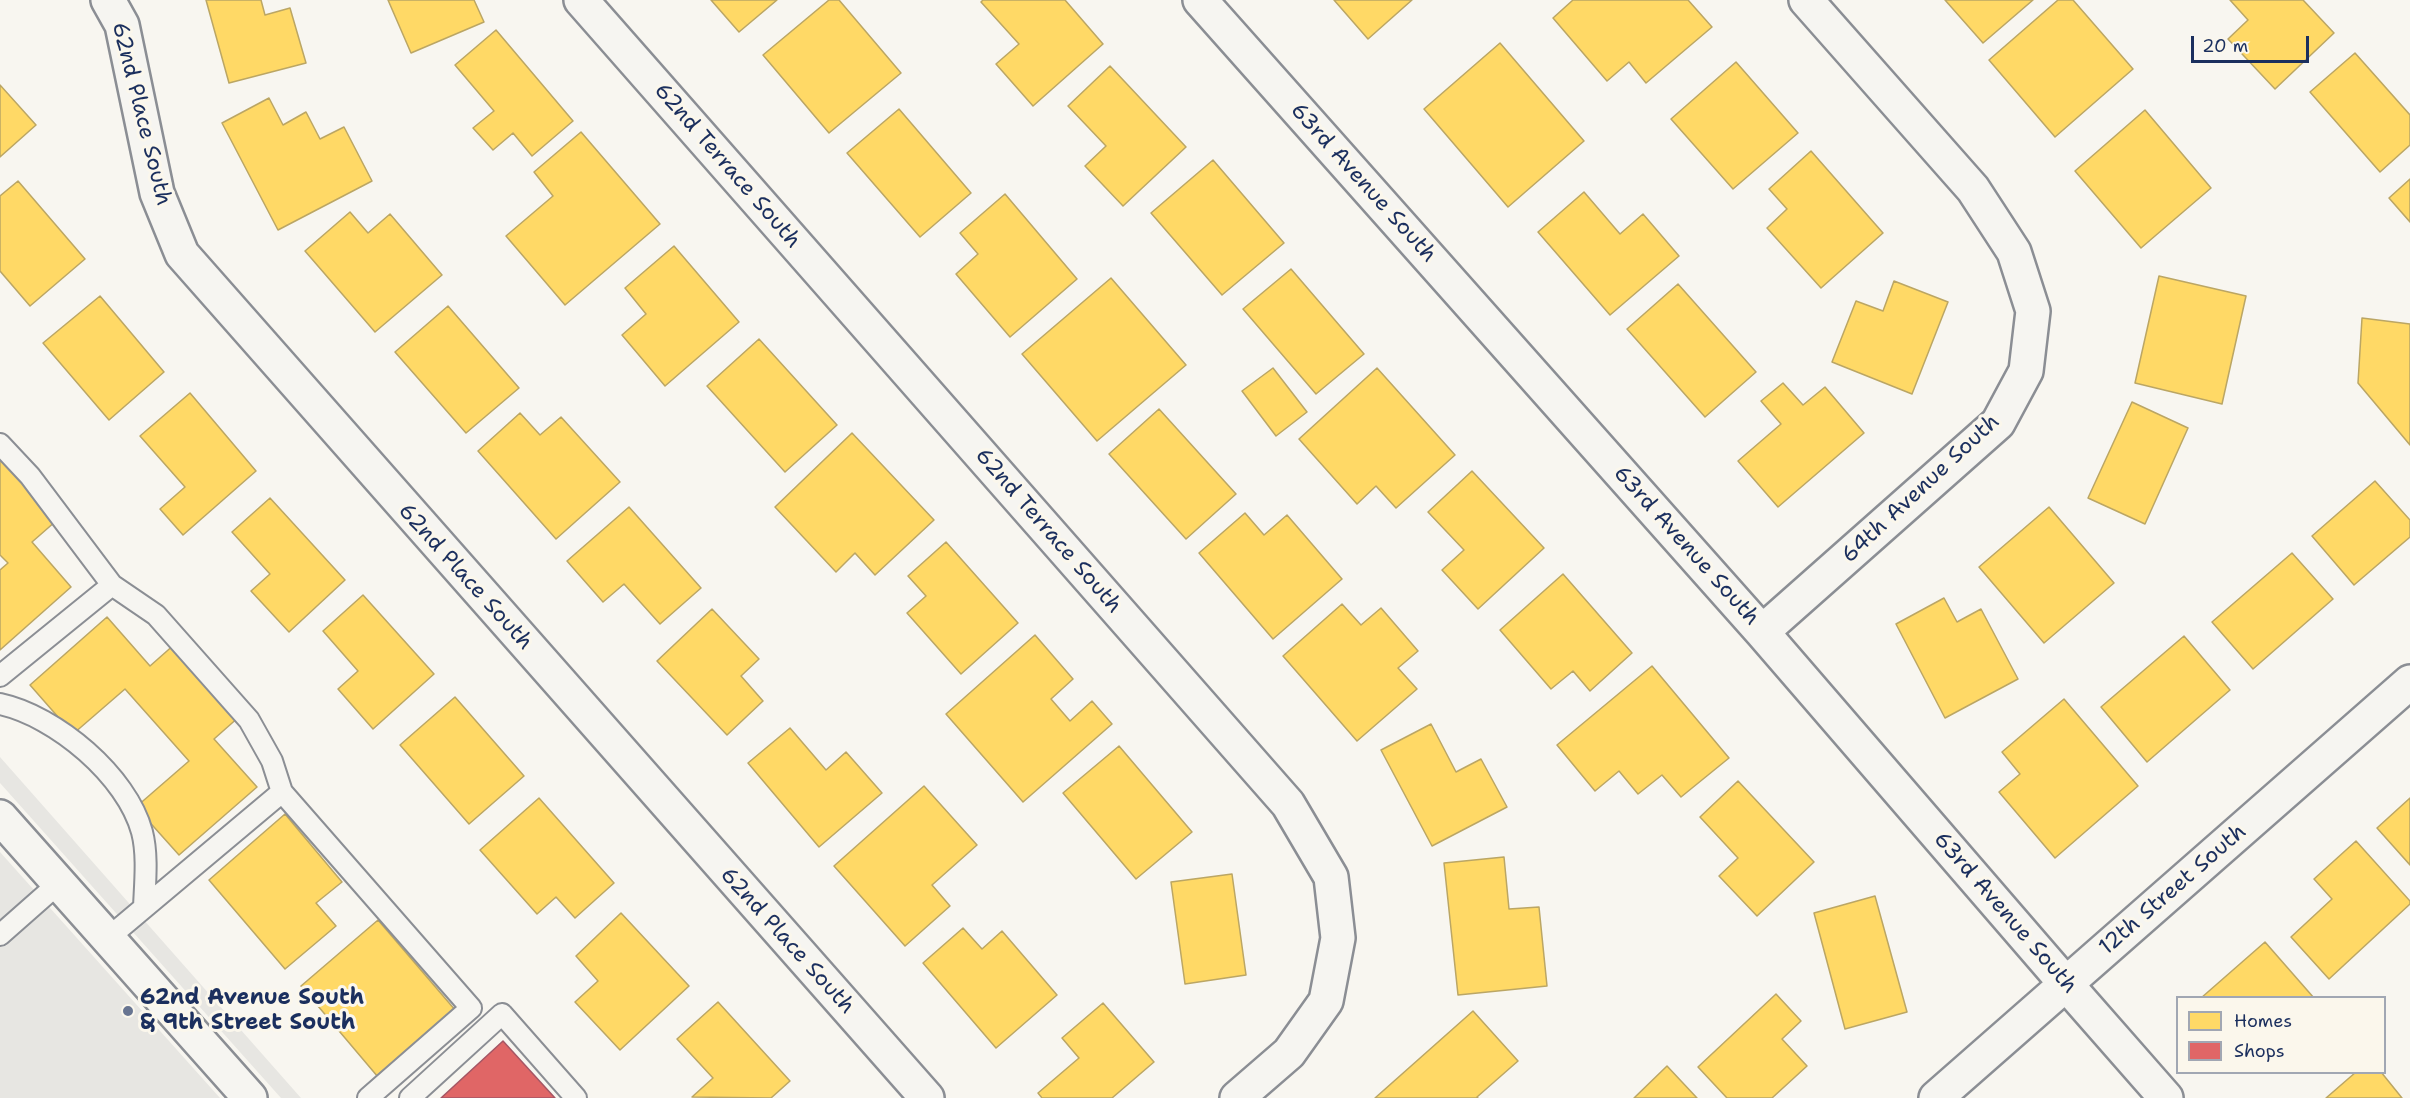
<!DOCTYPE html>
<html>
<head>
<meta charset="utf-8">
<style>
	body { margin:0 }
	#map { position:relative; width:2410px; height:1098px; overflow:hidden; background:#f8f6f0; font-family:"Shantell Sans",sans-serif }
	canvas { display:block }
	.legend { position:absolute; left:2176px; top:996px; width:210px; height:78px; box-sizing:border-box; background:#fbf7ec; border:2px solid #a1a7b3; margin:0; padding:8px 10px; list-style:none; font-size:18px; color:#1b2f5e }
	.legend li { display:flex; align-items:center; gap:12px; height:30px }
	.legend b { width:30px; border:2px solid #a1a7b3 }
	.scale { position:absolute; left:2191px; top:36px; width:118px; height:27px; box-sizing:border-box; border:3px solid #1b2f5e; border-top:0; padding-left:8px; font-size:18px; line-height:21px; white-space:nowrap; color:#1b2f5e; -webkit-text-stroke:4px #fbf7ec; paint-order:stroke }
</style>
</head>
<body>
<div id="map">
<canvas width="2410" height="1098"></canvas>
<ul class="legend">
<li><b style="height:16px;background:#ffd966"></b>Homes</li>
<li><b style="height:16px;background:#e06666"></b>Shops</li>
</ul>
<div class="scale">20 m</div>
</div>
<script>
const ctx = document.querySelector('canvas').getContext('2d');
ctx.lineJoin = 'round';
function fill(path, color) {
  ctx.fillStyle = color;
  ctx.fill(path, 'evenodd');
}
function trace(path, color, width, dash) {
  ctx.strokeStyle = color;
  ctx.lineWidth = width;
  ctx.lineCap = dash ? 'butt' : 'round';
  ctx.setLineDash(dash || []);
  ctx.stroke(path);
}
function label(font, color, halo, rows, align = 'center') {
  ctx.font = font + ' "Shantell Sans",sans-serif';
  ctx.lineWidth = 6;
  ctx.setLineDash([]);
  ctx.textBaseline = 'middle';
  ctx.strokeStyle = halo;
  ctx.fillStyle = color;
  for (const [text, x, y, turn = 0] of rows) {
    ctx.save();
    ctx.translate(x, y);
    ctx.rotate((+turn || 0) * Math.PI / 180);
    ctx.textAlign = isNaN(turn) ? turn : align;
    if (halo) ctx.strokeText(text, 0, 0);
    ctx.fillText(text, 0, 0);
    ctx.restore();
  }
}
const built = new Path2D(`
	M 0,757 L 301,1098 L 281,1098 L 0,783 Z
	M 0,852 L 220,1098 L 0,1098 Z`);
const homes = new Path2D(`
	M 206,0 L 261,0 L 265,15 L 290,8 L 306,63 L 229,83 Z
	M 388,0 L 474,0 L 484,22 L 411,53 Z
	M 711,0 L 777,0 L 739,32 Z
	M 829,0 L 839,0 L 901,73 L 829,133 L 763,55 Z
	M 983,0 L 1065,0 L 1103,44 L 1033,106 L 996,64 L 1019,44 L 981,2 Z
	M 1334,0 L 1412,0 L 1368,39 Z
	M 1573,0 L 1688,0 L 1712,27 L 1646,83 L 1629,62 L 1607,81 L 1553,18 Z
	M 1945,0 L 2033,0 L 1983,43 Z
	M 2058,0 L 2073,0 L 2133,69 L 2055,137 L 1989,60 Z
	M 2230,0 L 2303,0 L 2334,33 L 2275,89 L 2228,39 L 2248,20 Z
	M 496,30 L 573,121 L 532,156 L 513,133 L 493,150 L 473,128 L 494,111 L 455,65 Z
	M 1500,43 L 1584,141 L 1508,207 L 1424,109 Z
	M 2355,53 L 2410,115 L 2410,145 L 2380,172 L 2310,92 Z
	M 1736,62 L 1798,133 L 1733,189 L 1671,119 Z
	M 1110,66 L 1186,147 L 1123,206 L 1085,166 L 1106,146 L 1068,106 Z
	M 0,85 L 36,125 L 0,157 Z
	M 269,98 L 283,125 L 306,112 L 320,139 L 344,127 L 372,181 L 278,230 L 222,123 Z
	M 899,109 L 971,193 L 920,237 L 847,153 Z
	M 2145,110 L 2211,188 L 2141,248 L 2075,171 Z
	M 581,132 L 660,224 L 565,305 L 506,236 L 553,196 L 534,172 Z
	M 1811,151 L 1883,233 L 1821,288 L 1767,228 L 1787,209 L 1769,189 Z
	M 1213,160 L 1284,243 L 1222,295 L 1151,213 Z
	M 2410,179 L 2410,222 L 2389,198 Z
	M 18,181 L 85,259 L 30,306 L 0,271 L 0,196 Z
	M 1584,192 L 1620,234 L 1643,214 L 1679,256 L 1610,315 L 1538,232 Z
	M 1005,194 L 1077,279 L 1010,337 L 956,274 L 978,254 L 960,233 Z
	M 350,212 L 368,233 L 390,214 L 442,275 L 375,332 L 305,251 Z
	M 674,246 L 739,322 L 665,386 L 622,335 L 646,314 L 625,288 Z
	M 1291,269 L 1364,354 L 1316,394 L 1243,309 Z
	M 2159,276 L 2246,296 L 2222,404 L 2135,383 Z
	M 1111,278 L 1186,365 L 1097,441 L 1022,354 Z
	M 1894,281 L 1948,302 L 1912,394 L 1832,362 L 1856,301 L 1883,311 Z
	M 1678,284 L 1756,372 L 1705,417 L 1627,329 Z
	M 100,296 L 164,372 L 109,420 L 43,343 Z
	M 448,306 L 519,388 L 466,433 L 395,352 Z
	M 2362,318 L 2410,324 L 2410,445 L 2358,383 Z
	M 759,339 L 837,425 L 785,472 L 707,386 Z
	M 1273,368 L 1307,412 L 1276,436 L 1242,391 Z
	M 1377,368 L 1455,455 L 1396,508 L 1376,486 L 1357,504 L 1299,439 Z
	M 1783,383 L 1803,405 L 1825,387 L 1864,433 L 1778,507 L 1738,461 L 1781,424 L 1761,401 Z
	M 190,393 L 256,471 L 183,535 L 160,509 L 185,487 L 140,436 Z
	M 2132,402 L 2188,428 L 2145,524 L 2088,498 Z
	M 1159,409 L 1236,494 L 1186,539 L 1109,454 Z
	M 520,413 L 540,435 L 561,417 L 620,482 L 556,539 L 478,451 Z
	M 852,433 L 934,520 L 875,575 L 855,553 L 836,572 L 775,507 Z
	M 0,458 L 56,521 L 32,542 L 71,587 L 0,650 L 0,570 L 8,563 L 0,555 Z
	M 1472,471 L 1544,548 L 1478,609 L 1442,570 L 1464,550 L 1428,512 Z
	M 2375,481 L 2410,520 L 2410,537 L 2354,585 L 2312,536 Z
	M 270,498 L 345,580 L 289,632 L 251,591 L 270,574 L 232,532 Z
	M 629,507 L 701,588 L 660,624 L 624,584 L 603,602 L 567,561 Z
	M 2049,507 L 2114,583 L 2044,643 L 1979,567 Z
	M 1245,513 L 1264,535 L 1287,515 L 1342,579 L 1273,639 L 1199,553 Z
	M 946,542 L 1018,623 L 961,674 L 907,613 L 926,596 L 908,576 Z
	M 2292,553 L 2333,599 L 2253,669 L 2212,622 Z
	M 1563,574 L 1632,653 L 1590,691 L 1573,671 L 1551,689 L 1500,630 Z
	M 363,595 L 434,674 L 373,729 L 338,689 L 358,671 L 323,631 Z
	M 1944,598 L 1957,622 L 1981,609 L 2018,679 L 1945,718 L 1896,624 Z
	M 1342,604 L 1361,625 L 1381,608 L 1418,651 L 1398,668 L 1417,689 L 1357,741 L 1283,656 Z
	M 712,609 L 759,659 L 741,676 L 763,701 L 727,735 L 657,661 Z
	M 107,617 L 150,666 L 176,643 L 240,716 L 214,739 L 257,787 L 179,855 L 136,807 L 189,761 L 125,689 L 73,734 L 30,685 Z
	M 1035,635 L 1073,679 L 1051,699 L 1070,721 L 1092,701 L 1112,724 L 1023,802 L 946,714 Z
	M 2184,636 L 2230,690 L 2147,762 L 2101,707 Z
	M 1652,666 L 1729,758 L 1681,797 L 1662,775 L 1638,794 L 1619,771 L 1595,791 L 1557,745 Z
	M 455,697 L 524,776 L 469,824 L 400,745 Z
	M 2064,699 L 2138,786 L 2055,858 L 1999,792 L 2020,774 L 2002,752 Z
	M 1431,724 L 1456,772 L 1481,759 L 1507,807 L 1432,846 L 1381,750 Z
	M 790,728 L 826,770 L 846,752 L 882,793 L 819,847 L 748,763 Z
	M 1119,746 L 1192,832 L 1136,879 L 1063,793 Z
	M 1738,781 L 1814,862 L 1757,916 L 1719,876 L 1738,858 L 1700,817 Z
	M 924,786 L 977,845 L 932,885 L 950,906 L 905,946 L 834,866 Z
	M 539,798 L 614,883 L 575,918 L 556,897 L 537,914 L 480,850 Z
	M 2410,798 L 2410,865 L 2377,828 Z
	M 285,814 L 342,882 L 316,903 L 336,926 L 285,969 L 209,880 Z
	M 2356,841 L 2410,901 L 2410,904 L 2329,979 L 2291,937 L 2332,899 L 2314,879 Z
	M 1504,857 L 1509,909 L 1539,907 L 1547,986 L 1458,995 L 1444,863 Z
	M 1232,874 L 1246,975 L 1185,984 L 1171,882 Z
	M 1875,896 L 1907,1012 L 1845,1029 L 1814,913 Z
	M 621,913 L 689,986 L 620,1050 L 575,1002 L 598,981 L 576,956 Z
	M 378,920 L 456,1011 L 378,1077 L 301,986 Z
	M 963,928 L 982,949 L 1002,931 L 1057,995 L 996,1048 L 923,963 Z
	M 2265,942 L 2314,998 L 2201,998 Z
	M 1776,994 L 1801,1021 L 1782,1039 L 1807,1066 L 1772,1098 L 1727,1098 L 1698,1067 Z
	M 718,1002 L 790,1081 L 771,1098 L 692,1097 L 713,1078 L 677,1039 Z
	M 1103,1003 L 1154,1062 L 1112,1098 L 1042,1098 L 1038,1093 L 1079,1058 L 1062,1038 Z
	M 1473,1011 L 1518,1061 L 1477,1097 L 1478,1098 L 1375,1098 Z
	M 1667,1066 L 1697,1098 L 1634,1098 Z
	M 2356,1072 L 2381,1072 L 2402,1098 L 2326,1098 Z`);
const shops = new Path2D(`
	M 503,1041 L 555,1098 L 441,1098 Z`);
const lane = new Path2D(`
	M 0,444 L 30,476 L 112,585 L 156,615 L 249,720 L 272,761 L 282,792
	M 0,676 L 112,585
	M 0,704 C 56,716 127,776 142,832 C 148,855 145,883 144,907
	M 0,935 L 59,883
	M 108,938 L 282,792 L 471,1008 L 368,1098
	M 410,1098 L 502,1014 L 576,1098`);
const street = new Path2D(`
	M 108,0 L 122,25 L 157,193 L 182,254 L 927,1098
	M 581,0 L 1288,804 L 1331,877 L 1338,938 L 1326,1001 L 1289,1053 L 1237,1098
	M 1200,0 L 1762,632 L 2066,984 L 2166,1098
	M 1762,632 L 1998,423 L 2026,371 L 2033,311 L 2014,252 L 1973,189 L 1806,0
	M 1936,1098 L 2410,682`);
const secondary = new Path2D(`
	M 0,817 L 250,1098`);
const markers = [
	[128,1011,6,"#687591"]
];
const streetNames = [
	["62nd Place South",141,114,76],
	["62nd Terrace South",727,166,49],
	["63rd Avenue South",1363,183,48],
	["64th Avenue South",1921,489,-43],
	["62nd Terrace South",1048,531,49],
	["63rd Avenue South",1686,546,48],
	["62nd Place South",465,577,48],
	["12th Street South",2173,890,-41],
	["63rd Avenue South",2005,913,49],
	["62nd Place South",787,941,48]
];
const poiNames = [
	["62nd Avenue South",140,998],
	["& 9th Street South",140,1023]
];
fill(built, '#e7e6e2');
fill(homes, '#ffd966');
trace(homes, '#bba664', 1.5);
fill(shops, '#e06666');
trace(shops, '#a55664', 1.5);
trace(lane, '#8b8e94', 24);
trace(street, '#8b8e94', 38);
trace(secondary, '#8b8e94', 38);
trace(lane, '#f6f5f1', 20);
trace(street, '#f6f5f1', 33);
trace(secondary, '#f6f5f1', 33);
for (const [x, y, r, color] of markers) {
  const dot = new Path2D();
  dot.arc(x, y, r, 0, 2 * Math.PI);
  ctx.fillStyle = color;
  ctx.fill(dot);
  trace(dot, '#fbf7ec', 2);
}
label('22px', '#1b2f5e', '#fbf7ec', streetNames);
label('bold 22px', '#1b2f5e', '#fbf7ec', poiNames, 'left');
</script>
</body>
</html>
